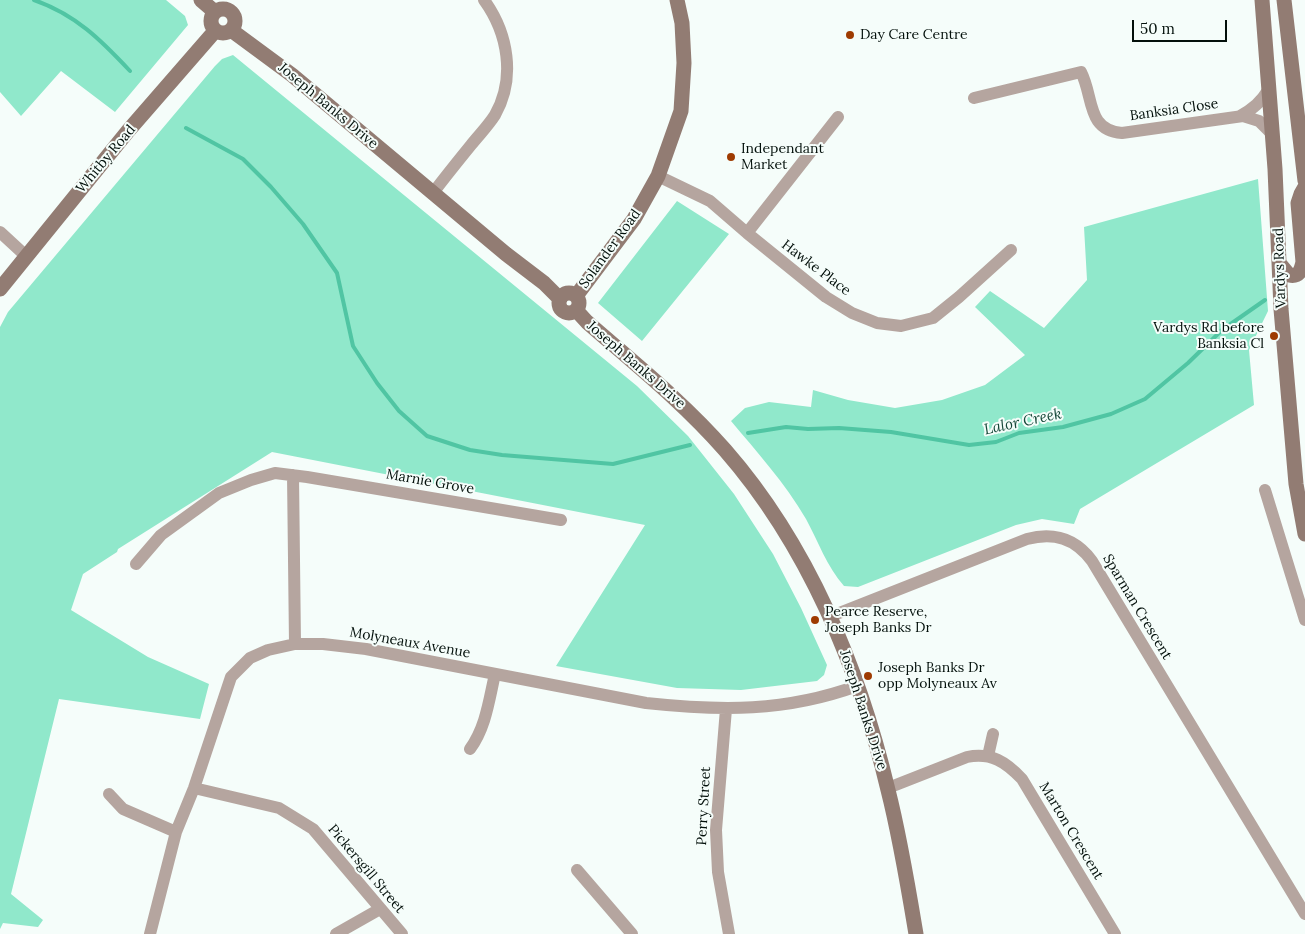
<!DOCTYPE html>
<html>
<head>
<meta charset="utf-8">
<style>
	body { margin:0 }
	#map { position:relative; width:1305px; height:934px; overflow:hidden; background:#f5fdfa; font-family:Lora,serif }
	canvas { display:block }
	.scale { position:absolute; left:1132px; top:20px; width:95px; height:22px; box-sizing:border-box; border:2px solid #03100b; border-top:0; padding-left:6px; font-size:15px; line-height:18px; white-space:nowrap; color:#03100b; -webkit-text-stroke:4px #f5fdfa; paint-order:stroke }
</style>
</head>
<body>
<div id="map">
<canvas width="1305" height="934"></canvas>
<div class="scale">50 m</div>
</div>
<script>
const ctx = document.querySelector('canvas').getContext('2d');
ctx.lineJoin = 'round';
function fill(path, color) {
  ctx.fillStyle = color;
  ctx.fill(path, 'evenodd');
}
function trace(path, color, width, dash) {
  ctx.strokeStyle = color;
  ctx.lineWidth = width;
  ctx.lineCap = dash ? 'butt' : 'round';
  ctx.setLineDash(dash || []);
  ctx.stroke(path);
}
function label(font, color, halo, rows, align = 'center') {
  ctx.font = font + ' Lora,serif';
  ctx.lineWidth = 4;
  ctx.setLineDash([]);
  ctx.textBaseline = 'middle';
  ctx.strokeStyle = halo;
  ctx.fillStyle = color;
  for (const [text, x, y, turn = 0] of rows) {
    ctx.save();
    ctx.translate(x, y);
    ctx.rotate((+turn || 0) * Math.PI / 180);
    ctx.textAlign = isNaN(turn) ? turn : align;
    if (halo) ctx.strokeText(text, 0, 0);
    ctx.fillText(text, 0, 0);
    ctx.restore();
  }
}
const green = new Path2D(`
	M 0,0 L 166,0 L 185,16 L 188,25 L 115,112 L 61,71 L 21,116 L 0,92 Z
	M 233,55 L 637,386 L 688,436 L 734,494 L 773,554 L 801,608 L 827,665 L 824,675 L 817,681 L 741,690 L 677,688 L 556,666 L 645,525 L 272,452 L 118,549 L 117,552 L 83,574 L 71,610 L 148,657 L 209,684 L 200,719 L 59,699 L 11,894 L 43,920 L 38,927 L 3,923 L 0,929 L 0,327 L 8,312 L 215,66 L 222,59 Z
	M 1258,179 L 1268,311 L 1249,350 L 1254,405 L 1080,509 L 1074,524 L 1042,519 L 1016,525 L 858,587 L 844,586 C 827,567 818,541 806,519 C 785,483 757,452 731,421 L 745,408 L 769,402 L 811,407 L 813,390 L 848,400 L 895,408 L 942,400 L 985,385 L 1025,355 L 975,307 L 990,291 L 1044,328 L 1087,280 L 1084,227 Z
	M 677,201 L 729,234 L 642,341 L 598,303 Z`);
const stream = new Path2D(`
	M 34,0 C 75,14 101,40 130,71
	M 186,128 L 243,159 L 271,187 L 303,224 L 337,273 L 353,346 L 377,383 L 399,411 L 427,436 L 470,450 L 502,455 L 613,464 L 690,445
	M 748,433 L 786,427 L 808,429 L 839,428 L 891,432 L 969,445 L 996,442 L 1019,433 L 1063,427 L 1111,414 L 1145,399 L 1188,363 L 1222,330 L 1265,300`);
const street = new Path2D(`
	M 974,98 L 1081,72 C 1094,97 1086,130 1122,133 L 1243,116 L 1259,121 L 1273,135
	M 1240,116 C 1253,109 1261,102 1269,89
	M 658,176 L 710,201 L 747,233 L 826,297 L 852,313 L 877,323 L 901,326 L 933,318 L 959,297 L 1011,250
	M 433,193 C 445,177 458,161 471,145 C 479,135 488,126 495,115 C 516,78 508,33 484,0
	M 0,232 L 26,256
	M 747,233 L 838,117
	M 293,475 L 295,644
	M 1265,490 L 1305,620
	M 136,564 L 161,535 L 219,493 L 251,480 L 275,473 L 307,477 L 561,520
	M 829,617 L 1027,539 C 1054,532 1075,538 1092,561 L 1305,914
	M 726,709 L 716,830 L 718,872 L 729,934
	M 470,749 C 486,727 489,700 495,674
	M 988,756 L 993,734
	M 194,788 L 279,808 L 313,829 L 402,934
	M 888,788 L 967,757 C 991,752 1006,762 1022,779 L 1115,934
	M 109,794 L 123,809 L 176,832
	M 577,870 L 632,934
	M 150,934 L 176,832 L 194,788 L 231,677 L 250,658 L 268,650 L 295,644 L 323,644 L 366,649 L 646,703 C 721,711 785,712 857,686
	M 336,934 L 380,909`);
const secondary = new Path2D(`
	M 201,0 L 215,12
	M 1262,0 L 1275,169 L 1281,309 L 1296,484 L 1305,534
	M 1284,0 L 1305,181
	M211 21a12 12 0 1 1 24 0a12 12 0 1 1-24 0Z
	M 231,30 L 292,75 L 506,254 L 544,283 L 560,299
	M 1279,263 L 1289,275 C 1299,277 1301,271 1303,262 L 1298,203 L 1301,194 L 1305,187
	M 0,289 L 128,131 L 215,31
	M559 303a10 10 0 1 1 20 0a10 10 0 1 1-20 0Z
	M 576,296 L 634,219 L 658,176 L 681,111 L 684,63 L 682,23 L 677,0
	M 576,310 L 587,322 C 634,363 683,402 725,450 C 808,545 859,668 888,790 C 900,837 908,886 916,934`);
const markers = [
	[850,35,5,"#9e3b01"],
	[731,157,5,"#9e3b01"],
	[1274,336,5,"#9e3b01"],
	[815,620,5,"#9e3b01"],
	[868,676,5,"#9e3b01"]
];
const poiNames = [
	["Day Care Centre",860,35],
	["Independant",741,149],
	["Market",741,165],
	["Vardys Rd before",1264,328,"right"],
	["Banksia Cl",1264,344,"right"],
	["Pearce Reserve,",825,612],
	["Joseph Banks Dr",825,628],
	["Joseph Banks Dr",878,668],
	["opp Molyneaux Av",878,684]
];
const streetNames = [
	["Joseph Banks Drive",328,106,40],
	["Banksia Close",1174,110,-8],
	["Whitby Road",106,159,-50],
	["Solander Road",610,249,-54],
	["Hawke Place",816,268,37],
	["Vardys Road",1280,268,-92],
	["Joseph Banks Drive",636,365,41],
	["Marnie Grove",430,482,10],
	["Sparman Crescent",1137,607,59],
	["Molyneaux Avenue",410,643,10],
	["Joseph Banks Drive",863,710,72],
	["Perry Street",704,806,-87],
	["Marton Crescent",1071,831,59],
	["Pickersgill Street",366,869,50]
];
const waterNames = [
	["Lalor Creek",1023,422,-12]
];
fill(green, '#90e8cb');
trace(stream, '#50c5a3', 4);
trace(street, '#b5a59f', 12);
trace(secondary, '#927c73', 15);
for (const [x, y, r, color] of markers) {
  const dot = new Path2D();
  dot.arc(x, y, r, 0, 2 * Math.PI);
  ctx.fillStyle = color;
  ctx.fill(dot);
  trace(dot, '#f5fdfa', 2);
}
label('14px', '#03100b', '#f5fdfa', poiNames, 'left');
label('14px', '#03100b', '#f5fdfa', streetNames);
label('italic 15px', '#17493a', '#f5fdfa', waterNames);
</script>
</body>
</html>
